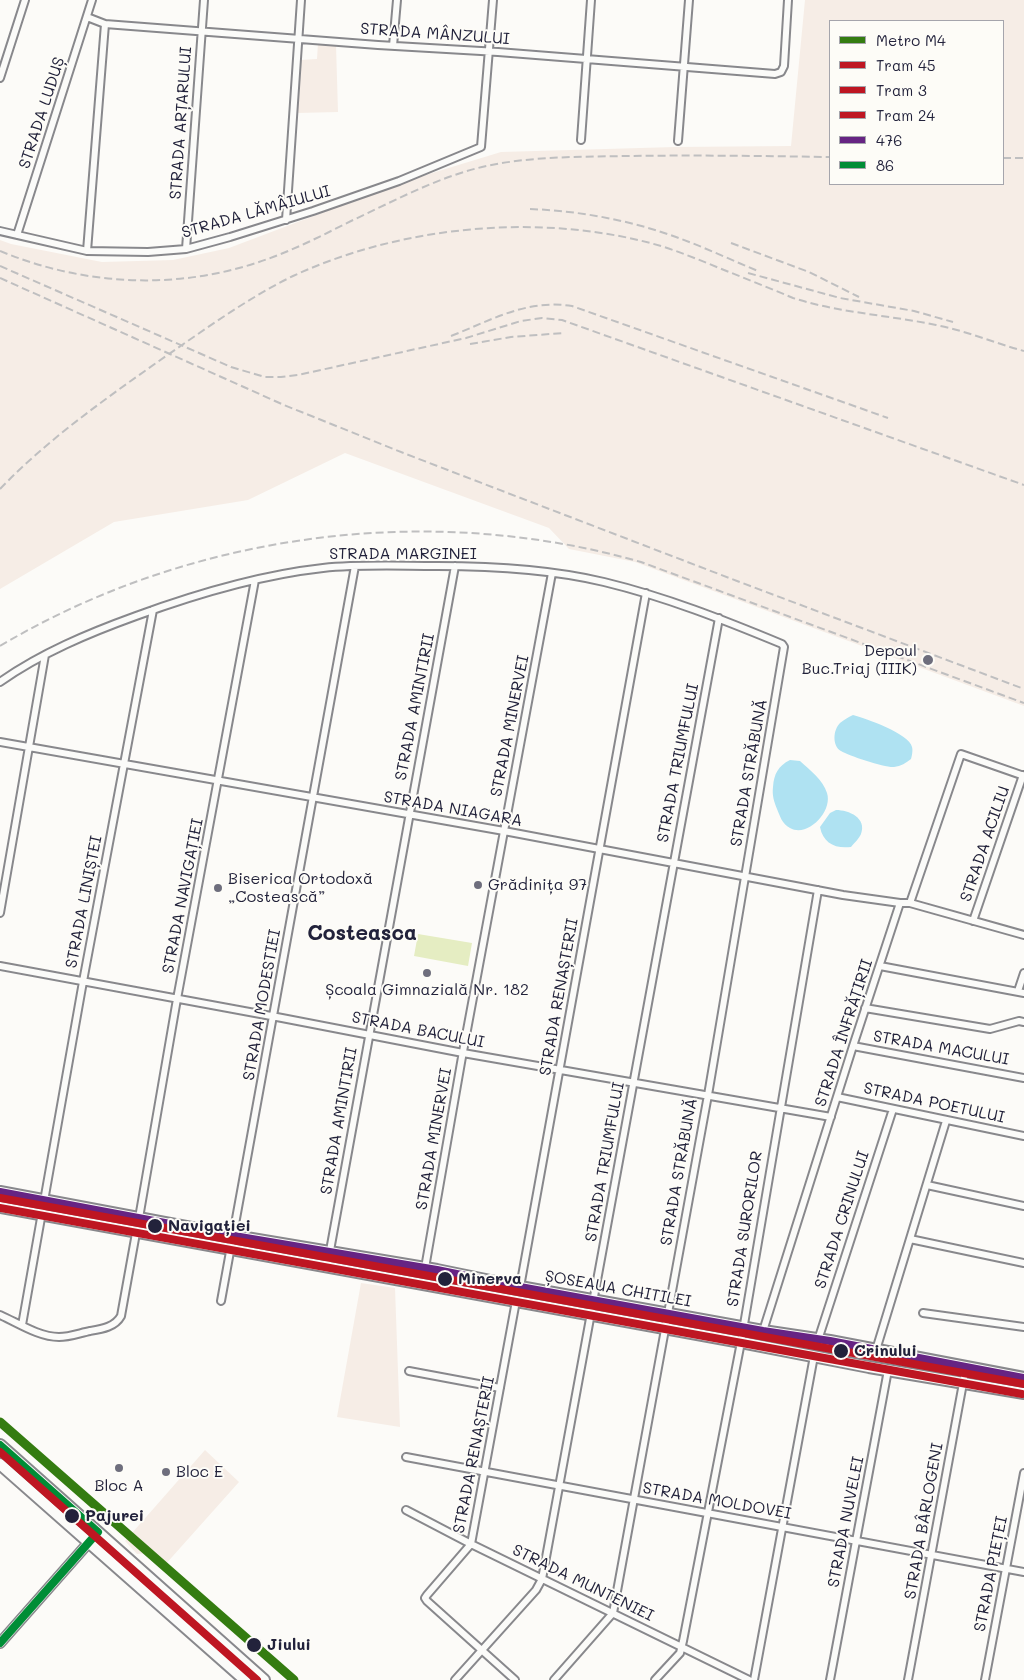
<!DOCTYPE html>
<html>
<head>
<meta charset="utf-8">
<style>
	body { margin:0 }
	#map { position:relative; width:1024px; height:1680px; overflow:hidden; background:#fcfbf8; font-family:Mali,sans-serif }
	canvas { display:block }
	.legend { position:absolute; left:829px; top:20px; width:175px; height:165px; box-sizing:border-box; background:#fdfcf7; border:1px solid #a5a5ac; margin:0; padding:6px 9px; list-style:none; font-size:15px; color:#22223b }
	.legend li { display:flex; align-items:center; gap:10px; height:25px }
	.legend b { width:25px; border:1px solid #a5a5ac }
</style>
</head>
<body>
<div id="map">
<canvas width="1024" height="1680"></canvas>
<ul class="legend">
<li><b style="height:6px;background:#347c11"></b>Metro M4</li>
<li><b style="height:6px;background:#be1622"></b>Tram 45</li>
<li><b style="height:6px;background:#be1622"></b>Tram 3</li>
<li><b style="height:6px;background:#be1622"></b>Tram 24</li>
<li><b style="height:6px;background:#662483"></b>476</li>
<li><b style="height:6px;background:#008d36"></b>86</li>
</ul>
</div>
<script>
const ctx = document.querySelector('canvas').getContext('2d');
ctx.lineJoin = 'round';
function fill(path, color) {
  ctx.fillStyle = color;
  ctx.fill(path, 'evenodd');
}
function trace(path, color, width, dash) {
  ctx.strokeStyle = color;
  ctx.lineWidth = width;
  ctx.lineCap = dash ? 'butt' : 'round';
  ctx.setLineDash(dash || []);
  ctx.stroke(path);
}
function label(font, color, halo, rows, align = 'center') {
  ctx.font = font + ' Mali,sans-serif';
  ctx.lineWidth = 4;
  ctx.setLineDash([]);
  ctx.textBaseline = 'middle';
  ctx.strokeStyle = halo;
  ctx.fillStyle = color;
  for (const [text, x, y, turn = 0] of rows) {
    ctx.save();
    ctx.translate(x, y);
    ctx.rotate((+turn || 0) * Math.PI / 180);
    ctx.textAlign = isNaN(turn) ? turn : align;
    if (halo) ctx.strokeText(text, 0, 0);
    ctx.fillText(text, 0, 0);
    ctx.restore();
  }
}
const built = new Path2D(`
	M 805,0 L 1024,0 L 1024,706 L 635,562 L 569,549 L 549,528 L 345,453 L 248,500 L 114,522 L 0,589 L 0,240 L 11,244 L 102,262 L 173,260 L 229,248 L 406,181 L 501,152 L 675,147 L 791,146 ZM 830,21 L 1003,21 L 1003,184 L 830,184 Z
	M 318,43 L 336,45 L 338,112 L 297,113 L 300,60 L 317,59 Z
	M 361,1283 L 395,1288 L 400,1427 L 337,1417 Z
	M 205,1450 L 239,1482 L 164,1566 L 149,1553 L 137,1554 L 125,1541 Z`);
const green = new Path2D(`
	M 418,934 L 472,943 L 468,966 L 414,956 Z`);
const water = new Path2D(`
	M 853,715 C 865,718 910,734 912,747 C 913,750 912,756 911,759 C 906,763 901,766 894,767 C 886,768 849,756 841,751 C 832,746 833,730 840,723 C 844,720 848,717 853,715 Z
	M 790,760 L 800,761 C 810,770 823,780 827,793 C 833,811 808,838 790,828 C 782,824 780,816 777,809 C 774,801 772,796 773,787 C 774,774 778,766 790,760 Z
	M 836,810 C 849,810 867,818 861,834 C 859,839 854,843 851,847 C 835,849 823,843 820,827 L 830,813 Z`);
const street = new Path2D(`
	M 87,17 L 105,24 L 378,45 L 498,52 L 775,74 L 781,72 L 784,66 L 788,0
	M 393,46 L 397,0
	M 0,78 L 25,0
	M 581,140 L 591,0
	M 678,141 L 689,0
	M 286,220 L 301,0
	M 0,231 L 87,251 L 148,252 L 186,249 L 230,237 L 313,211 L 399,181 L 481,147 L 493,0
	M 17,235 L 92,0
	M 186,249 L 204,0
	M 87,251 L 105,24
	M 0,682 C 41,653 89,633 136,616 C 196,594 259,575 323,568 C 361,564 399,566 437,566 C 493,566 550,569 604,582 C 666,597 724,620 782,644 L 784,647 L 708,1095 L 613,1613 L 554,1680
	M 0,742 L 504,831 L 843,895 L 900,903
	M 910,903 L 1024,935
	M 0,913 L 45,655
	M 973,921 L 1023,775
	M 0,966 L 282,1018 L 463,1053 L 831,1117
	M 880,966 L 1024,993
	M 1018,991 L 1024,973
	M 865,1008 L 990,1029 L 1019,1021 L 1024,1022
	M 853,1046 L 1024,1078
	M 837,1097 L 1024,1136
	M 927,1185 L 1024,1206
	M 139,1218 L 177,999 L 255,580
	M 910,1239 L 1024,1263
	M 327,1267 L 455,566
	M 425,1268 L 462,1057 L 552,573
	M 520,1287 L 646,593
	M 221,1301 L 355,566
	M 923,1313 L 1024,1327
	M 0,1315 C 18,1323 39,1337 59,1337 C 69,1337 80,1333 90,1331 C 102,1329 115,1327 121,1316 L 136,1233
	M 22,1325 L 84,976 L 153,610
	M 763,1331 L 853,1046 L 900,903 L 910,903 L 961,754 L 1024,776
	M 818,1340 L 893,1109
	M 876,1350 L 946,1121
	M 409,1371 L 500,1388
	M 406,1457 L 1024,1572
	M 406,1510 L 471,1544 L 749,1680
	M 455,1680 L 536,1590 L 542,1579 L 719,618
	M 515,1680 L 427,1601 L 425,1598 L 427,1595 L 471,1544 L 516,1301
	M 655,1680 L 680,1653 L 683,1641 L 741,1342 L 818,890
	M 754,1680 L 814,1356
	M 830,1680 L 888,1370
	M 908,1680 L 966,1367
	M 985,1680 L 1024,1473`);
const secondary = new Path2D(`
	M 0,1643 L 98,1532`);
const primary = new Path2D(`
	M 0,1192 L 234,1236 L 437,1270 L 520,1287 L 763,1331 L 830,1341 L 1024,1378
	M 0,1207 L 741,1342 L 869,1367 L 1024,1393
	M 0,1445 L 264,1680
	M 0,1464 L 245,1680`);
const rail = new Path2D(`
	M 1003,158 L 1024,158
	M 530,209 C 580,211 629,220 676,237 C 704,247 731,260 758,271
	M 731,243 L 809,272 L 859,297
	M 0,251 C 87,287 184,291 273,257 C 300,247 325,234 351,221 C 394,201 436,178 482,167 C 530,156 579,157 628,156 C 695,155 763,156 830,157
	M 0,266 L 231,367 L 265,377 L 281,377 L 298,375 L 466,338 L 521,321 L 542,318 L 562,320 L 1024,485
	M 748,273 L 840,298 L 914,311 L 953,322
	M 0,278 L 284,405 L 406,454 L 737,581 L 1024,689
	M 451,336 C 492,320 526,299 572,306 L 888,418
	M 470,344 L 511,337 L 563,333
	M 0,489 C 49,438 108,397 166,356 C 207,328 248,298 293,276 C 403,225 544,212 661,246 C 677,251 692,257 707,263 C 736,275 765,286 793,298 C 840,313 888,315 936,325 C 967,331 994,343 1024,351
	M 0,646 C 190,533 429,501 641,562 L 1024,703`);
const bus1 = new Path2D(`
	M 0,1192 L 234,1236 L 437,1270 L 520,1287 L 763,1331 L 830,1341 L 1024,1378`);
const bus2 = new Path2D(`
	M 0,1445 L 98,1532 L 0,1643`);
const tram1 = new Path2D(`
	M 0,1198 L 1024,1384`);
const tram2 = new Path2D(`
	M 0,1208 L 1022,1394`);
const tram3 = new Path2D(`
	M 0,1452 L 257,1680`);
const metro1 = new Path2D(`
	M 0,1422 L 294,1680`);
const markers = [
	[928,660,6,"#6e6e7d"],
	[478,885,5,"#6e6e7d"],
	[218,888,5,"#6e6e7d"],
	[427,973,5,"#6e6e7d"],
	[155,1226,8,"#22223b"],
	[445,1279,8,"#22223b"],
	[841,1351,8,"#22223b"],
	[119,1468,5,"#6e6e7d"],
	[166,1472,5,"#6e6e7d"],
	[72,1516,8,"#22223b"],
	[254,1645,8,"#22223b"]
];
const streetNames = [
	["STRADA MÂNZULUI",435,34,4],
	["STRADA LUDUȘ",42,113,-72],
	["STRADA ARȚARULUI",181,123,-86],
	["STRADA LĂMÂIULUI",256,212,-16],
	["STRADA MARGINEI",403,554],
	["STRADA AMINTIRII",415,707,-79],
	["STRADA MINERVEI",510,726,-79],
	["STRADA TRIUMFULUI",678,763,-79],
	["STRADA STRĂBUNĂ",749,773,-80],
	["STRADA NIAGARA",453,809,10],
	["STRADA ACILIU",985,844,-71],
	["STRADA NAVIGAȚIEI",183,896,-79],
	["STRADA LINIȘTEI",84,902,-79],
	["STRADA RENAȘTERII",559,997,-80],
	["STRADA MODESTIEI",262,1005,-80],
	["STRADA BACULUI",418,1030,11],
	["STRADA ÎNFRĂȚIRII",844,1033,-72],
	["STRADA MACULUI",941,1048,10],
	["STRADA POETULUI",934,1103,12],
	["STRADA AMINTIRII",339,1121,-80],
	["STRADA MINERVEI",434,1139,-80],
	["STRADA TRIUMFULUI",605,1162,-80],
	["STRADA STRĂBUNĂ",679,1172,-80],
	["STRADA CRINULUI",842,1220,-72],
	["STRADA SURORILOR",745,1229,-81],
	["ȘOSEAUA CHITILEI",618,1289,10],
	["STRADA RENAȘTERII",474,1455,-79],
	["STRADA MOLDOVEI",717,1501,10],
	["STRADA BÂRLOGENI",924,1521,-80],
	["STRADA NUVELEI",846,1522,-79],
	["STRADA PIEȚEI",991,1574,-79],
	["STRADA MUNTENIEI",583,1583,26]
];
const poiNames = [
	["Depoul",917,651,"right"],
	["Buc.Triaj (IIIK)",917,669,"right"],
	["Biserica Ortodoxă",228,879],
	["„Costească”",228,897],
	["Grădinița 97",488,885],
	["Școala Gimnazială Nr. 182",427,990,"center"],
	["Bloc E",176,1472],
	["Bloc A",119,1486,"center"]
];
const stopNames = [
	["Navigației",168,1226],
	["Minerva",458,1279],
	["Crinului",854,1351],
	["Pajurei",85,1516],
	["Jiului",267,1645]
];
const districtNames = [
	["Costeasca",362,934]
];
fill(built, '#f6ede6');
fill(green, '#e5edc2');
fill(water, '#afe2f2');
trace(street, '#88888c', 10);
trace(secondary, '#88888c', 12);
trace(primary, '#88888c', 14);
trace(street, '#fbfbf9', 6);
trace(secondary, '#fbfbf9', 9);
trace(primary, '#fbfbf9', 10);
trace(rail, '#bfbfc0', 2, [8, 4]);
trace(bus1, '#662483', 8);
trace(bus2, '#008d36', 8);
trace(tram1, '#be1622', 8);
trace(tram2, '#be1622', 8);
trace(tram3, '#be1622', 8);
trace(metro1, '#347c11', 9);
for (const [x, y, r, color] of markers) {
  const dot = new Path2D();
  dot.arc(x, y, r, 0, 2 * Math.PI);
  ctx.fillStyle = color;
  ctx.fill(dot);
  trace(dot, '#fdfcf7', 2);
}
label('16px', '#22223b', '#fdfcf7', streetNames);
label('16px', '#22223b', '#fdfcf7', poiNames, 'left');
label('bold 16px', '#22223b', '#fdfcf7', stopNames, 'left');
label('bold 21px', '#22223b', '#fdfcf7', districtNames);
</script>
</body>
</html>
